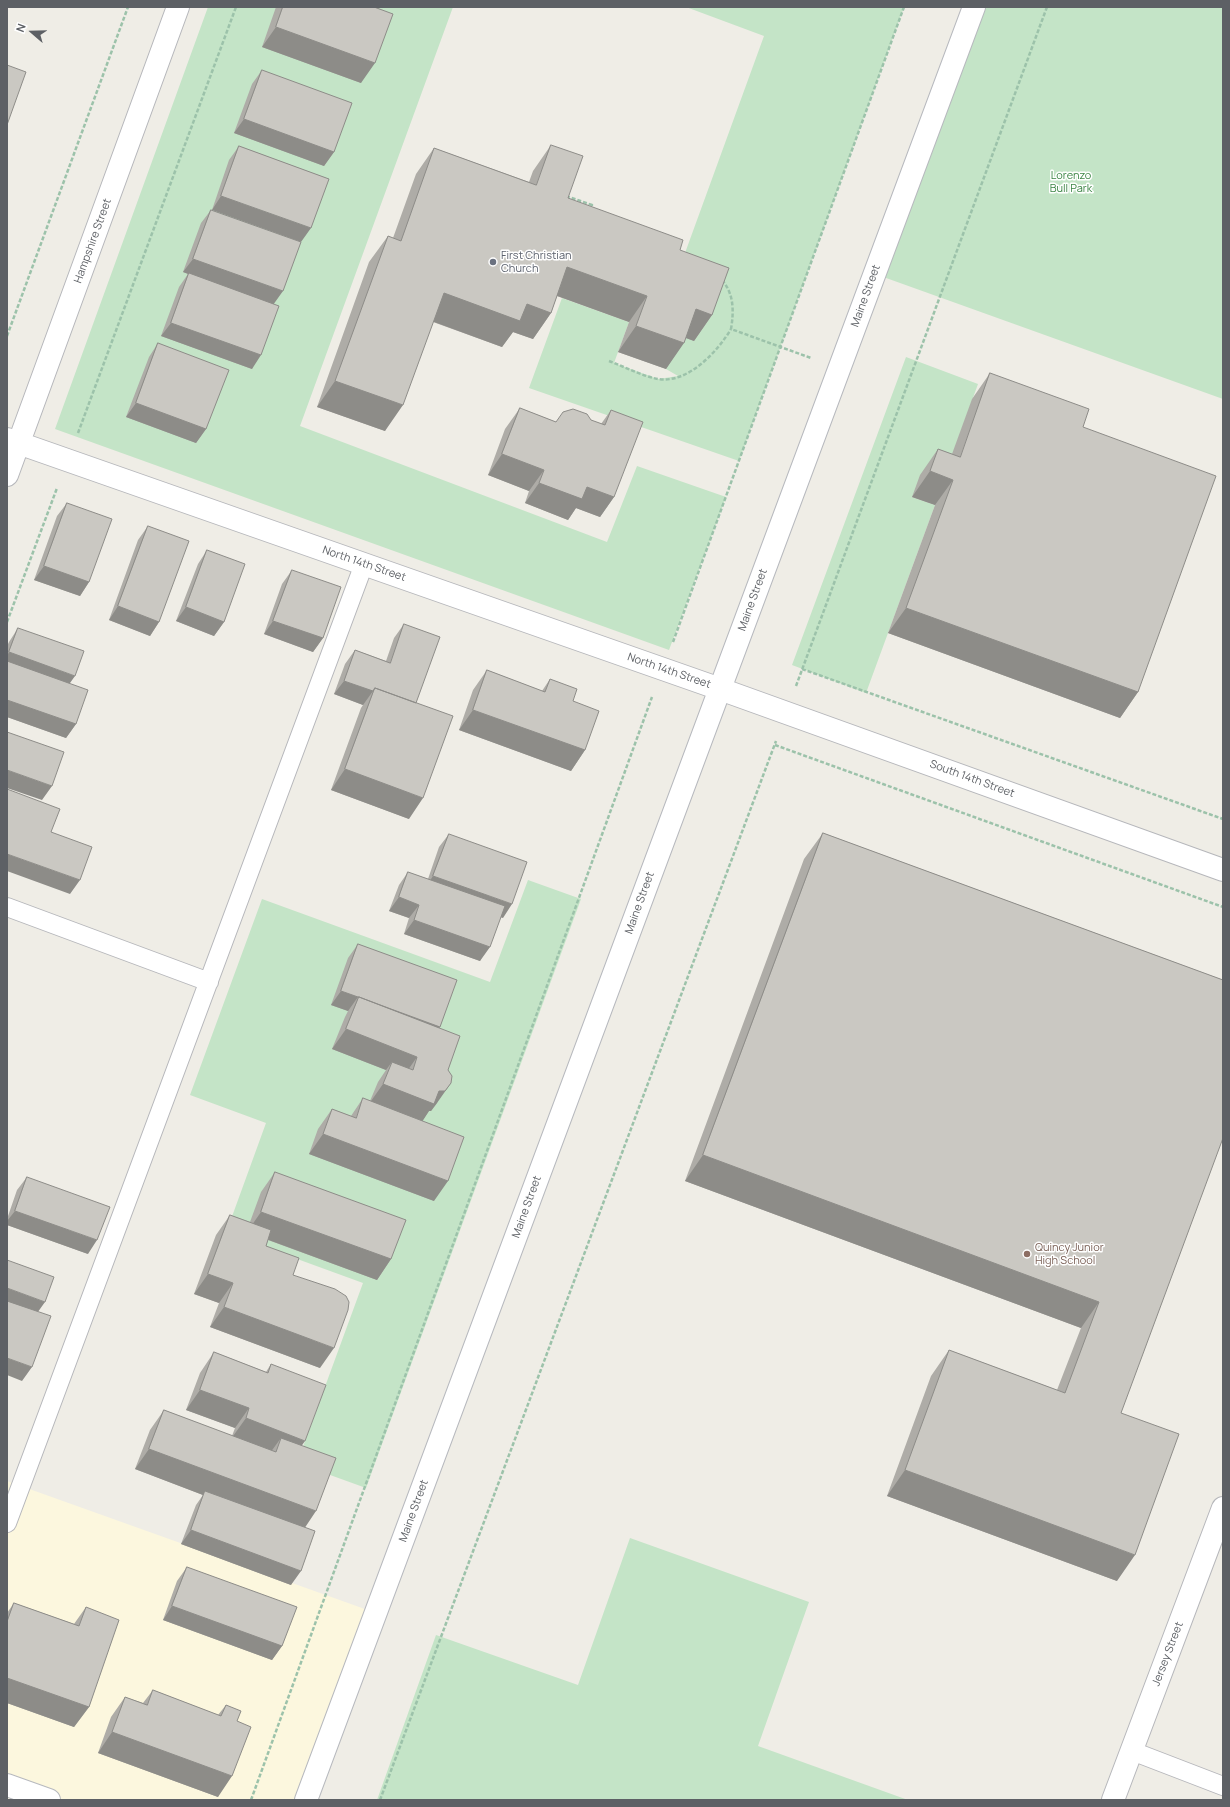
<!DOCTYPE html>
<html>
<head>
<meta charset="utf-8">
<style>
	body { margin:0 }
	#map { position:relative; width:1230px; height:1807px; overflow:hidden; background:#efede6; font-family:Manrope,sans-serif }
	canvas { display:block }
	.frame { position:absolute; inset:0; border:8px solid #5d6065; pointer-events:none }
	.north { position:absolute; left:12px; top:12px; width:40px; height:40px; -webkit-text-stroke:3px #fff; paint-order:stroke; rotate:290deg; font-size:11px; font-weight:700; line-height:16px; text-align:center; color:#5d6065 }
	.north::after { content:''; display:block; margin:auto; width:14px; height:18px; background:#5d6065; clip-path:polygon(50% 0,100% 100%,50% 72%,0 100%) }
</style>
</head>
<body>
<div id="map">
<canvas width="1230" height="1807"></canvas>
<div class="frame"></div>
<div class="north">N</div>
</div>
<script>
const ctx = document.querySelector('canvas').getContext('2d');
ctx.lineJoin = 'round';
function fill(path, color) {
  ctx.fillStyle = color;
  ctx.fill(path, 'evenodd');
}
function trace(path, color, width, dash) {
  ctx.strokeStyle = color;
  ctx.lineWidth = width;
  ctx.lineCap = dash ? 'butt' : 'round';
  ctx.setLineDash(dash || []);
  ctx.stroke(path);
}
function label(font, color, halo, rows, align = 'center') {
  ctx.font = font + ' Manrope,sans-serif';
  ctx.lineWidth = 3;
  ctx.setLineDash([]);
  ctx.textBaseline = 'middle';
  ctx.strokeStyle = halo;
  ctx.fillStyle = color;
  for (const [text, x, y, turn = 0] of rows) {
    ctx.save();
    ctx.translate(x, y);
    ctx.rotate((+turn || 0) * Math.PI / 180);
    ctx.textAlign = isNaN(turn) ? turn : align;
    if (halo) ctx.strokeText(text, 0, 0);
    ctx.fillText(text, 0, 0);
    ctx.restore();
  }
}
const commercial = new Path2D(`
	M 7,1481 L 376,1613 L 306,1800 L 7,1800 Z`);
const green = new Path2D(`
	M 208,7 L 453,7 L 300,426 L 607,542 L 637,466 L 726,497 L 669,650 L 55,429 Z
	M 686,7 L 904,7 L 739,461 L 529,388 L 562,298 L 629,322 L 614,363 L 658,379 L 678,376 L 666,369 L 685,253 L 764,36 Z
	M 973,7 L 1223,7 L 1223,399 L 875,274 Z
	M 906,357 L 978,384 L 942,483 L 912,497 L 935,505 L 866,693 L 792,665 Z
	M 528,880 L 581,899 L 366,1488 L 297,1463 L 363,1283 L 226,1233 L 266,1123 L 190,1095 L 262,899 L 490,982 Z
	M 630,1538 L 809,1602 L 758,1746 L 908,1800 L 377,1800 L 436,1635 L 578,1685 Z`);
const path = new Path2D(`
	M 566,196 L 592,205 L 590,209
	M 722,280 C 734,294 734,311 731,329 L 811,358
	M 7,336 L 128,7
	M 609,361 C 625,367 642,376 658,379 C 688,384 718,351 731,329
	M 78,433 L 236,7
	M 7,622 L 57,488
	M 673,642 L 904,7
	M 802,669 L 1223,819
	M 796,686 L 1047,7
	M 775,745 L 1223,907
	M 251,1800 L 652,697
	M 380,1800 L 776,741`);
const lane = new Path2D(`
	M 7,907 L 209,982
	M 7,1523 L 364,564
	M 1132,1751 L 1223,1786`);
const street = new Path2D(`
	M 7,439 L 720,689 L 1223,870
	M 7,475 L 178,7
	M 1113,1800 L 1223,1508`);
const secondary = new Path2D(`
	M 7,1785 L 49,1800
	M 306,1800 L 974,7`);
const wall = new Path2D(`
	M 276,7 L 374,7 L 361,83 L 262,47 Z
	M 262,70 L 334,152 L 324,166 L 234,133 L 252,84 Z
	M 551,145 L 568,198 L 680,250 L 712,315 L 694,341 L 686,338 L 666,369 L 618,352 L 629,322 L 557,296 L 551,313 L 533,339 L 513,332 L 502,347 L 433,322 L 385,431 L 317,407 L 369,262 L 388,236 L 393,238 L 416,174 L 434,148 L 529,182 L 533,171 Z
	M 239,146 L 329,179 L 212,210 L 229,160 Z
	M 211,210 L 274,304 L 252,369 L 161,336 L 179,287 L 188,274 L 183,272 L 201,223 Z
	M 158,343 L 206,429 L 196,443 L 126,417 L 149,357 Z
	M 990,373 L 1083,427 L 1138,692 L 1120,718 L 888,633 L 935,505 L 912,497 L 920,475 L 938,449 L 952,454 L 972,399 Z
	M 520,408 L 556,422 L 591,420 L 601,424 L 611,410 L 614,497 L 600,517 L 576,508 L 568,520 L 525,503 L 529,491 L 488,475 L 505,429 Z
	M 67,503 L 89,582 L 80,596 L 34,580 L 57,516 Z
	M 148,526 L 159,622 L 150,636 L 109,620 L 138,540 Z
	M 207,550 L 224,622 L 214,636 L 176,621 L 198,564 Z
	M 292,570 L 323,638 L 313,652 L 264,634 L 282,584 Z
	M 404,624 L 416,703 L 409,819 L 331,790 L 361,708 L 363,705 L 334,694 L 345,664 L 355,650 L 386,661 L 394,638 Z
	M 18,628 L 69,684 L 76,724 L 66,738 L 7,717 L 7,646 L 9,642 Z
	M 487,670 L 542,691 L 550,679 L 573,701 L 585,750 L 571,771 L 459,730 L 473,690 Z
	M 823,833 L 1223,980 L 1121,1413 L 1117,1581 L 887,1496 L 931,1376 L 949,1350 L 1057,1390 L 1081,1328 L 685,1181 L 804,859 Z
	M 449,834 L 503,918 L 501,917 L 480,961 L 404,934 L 409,918 L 389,911 L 399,885 L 408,872 L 428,879 L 439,847 Z
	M 358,944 L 440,1027 L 439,1028 L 448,1070 L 437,1103 L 431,1111 L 429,1111 L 422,1121 L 434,1201 L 309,1154 L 318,1129 L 332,1109 L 351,1116 L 363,1098 L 370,1101 L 378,1082 L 386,1070 L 332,1049 L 345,1017 L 348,1011 L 331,1005 L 348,958 Z
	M 275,1172 L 391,1259 L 377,1280 L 268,1240 L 266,1246 L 293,1275 L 320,1368 L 210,1327 L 219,1303 L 194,1294 L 216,1235 L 230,1215 L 250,1222 L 261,1192 Z
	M 27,1177 L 88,1254 L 7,1225 L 7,1219 L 17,1190 Z
	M 214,1352 L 266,1372 L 271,1364 L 302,1445 L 304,1527 L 291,1585 L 181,1544 L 196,1505 L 203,1495 L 135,1469 L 150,1430 L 164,1410 L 232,1436 L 235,1428 L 186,1410 L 200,1373 Z
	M 187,1567 L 282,1646 L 272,1660 L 163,1620 L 177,1581 Z
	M 14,1603 L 74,1624 L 86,1607 L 89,1707 L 74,1727 L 7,1703 L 7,1613 Z
	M 153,1690 L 218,1715 L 226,1705 L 237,1721 L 218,1797 L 98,1753 L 111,1717 L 125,1697 L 143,1703 Z`);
const shadedWall = new Path2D(`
	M 276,27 L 375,63 L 361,83 L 262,47 Z
	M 244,119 L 334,152 L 324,166 L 234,133 Z
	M 221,196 L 311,228 L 301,242 L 212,210 Z
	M 193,259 L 283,291 L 273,305 L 183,272 Z
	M 567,267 L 647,296 L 629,322 L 549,293 Z
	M 444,293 L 527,304 L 551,313 L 533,339 L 513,332 L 502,347 L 426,319 Z
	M 696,309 L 712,315 L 694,341 L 678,335 Z
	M 171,323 L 261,355 L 252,369 L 161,336 Z
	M 636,326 L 684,343 L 666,369 L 618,352 Z
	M 335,381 L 403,405 L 385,431 L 317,407 Z
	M 136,403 L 206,429 L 196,443 L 126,417 Z
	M 502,454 L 544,470 L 529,491 L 488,475 Z
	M 930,471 L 953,480 L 935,505 L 912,497 Z
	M 539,483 L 587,487 L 614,497 L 600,517 L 576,508 L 568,520 L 525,503 Z
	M 44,566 L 89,582 L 80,596 L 34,580 Z
	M 118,606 L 159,622 L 150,636 L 109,620 Z
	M 186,607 L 224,622 L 214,636 L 176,621 Z
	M 906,608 L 1138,692 L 1120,718 L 888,633 Z
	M 273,621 L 323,638 L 313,652 L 264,634 Z
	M 9,652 L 75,676 L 65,690 L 7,669 L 7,656 Z
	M 344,681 L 373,691 L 363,705 L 334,694 Z
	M 7,700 L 76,724 L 66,738 L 7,717 Z
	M 473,710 L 585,750 L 571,771 L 459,730 Z
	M 345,769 L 423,798 L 409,819 L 331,790 Z
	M 7,770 L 52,786 L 42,800 L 7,788 Z
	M 7,854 L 80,880 L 70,894 L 7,871 Z
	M 433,876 L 512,904 L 503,918 L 424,890 Z
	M 399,897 L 419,905 L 409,918 L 389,911 Z
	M 414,920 L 490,947 L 480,961 L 404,934 Z
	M 341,991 L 358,997 L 348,1011 L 331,1005 Z
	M 358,997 L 440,1027 L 430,1041 Z
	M 346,1029 L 417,1057 L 403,1077 L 392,1062 L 386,1070 L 332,1049 Z
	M 451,1083 L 437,1103 L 431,1111 L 429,1111 L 420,1125 L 369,1104 L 383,1084 L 439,1091 Z
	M 323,1134 L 448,1181 L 434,1201 L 309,1154 Z
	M 703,1155 L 1099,1302 L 1081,1328 L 685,1181 Z
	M 15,1211 L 97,1240 L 88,1254 L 7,1225 L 7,1221 Z
	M 261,1212 L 391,1259 L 377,1280 L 247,1232 Z
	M 208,1274 L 233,1283 L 219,1303 L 194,1294 Z
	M 7,1288 L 45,1302 L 35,1316 L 7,1305 Z
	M 224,1307 L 334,1348 L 320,1368 L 210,1327 Z
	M 7,1358 L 32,1367 L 22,1381 L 7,1375 Z
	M 200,1390 L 249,1408 L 235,1428 L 186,1410 Z
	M 246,1418 L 305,1441 L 291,1461 L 281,1438 L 270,1453 L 231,1439 Z
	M 149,1449 L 316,1511 L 302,1532 L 205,1491 L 203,1495 L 135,1469 Z
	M 905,1470 L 1135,1555 L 1117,1581 L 887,1496 Z
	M 191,1530 L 301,1571 L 291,1585 L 181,1544 Z
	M 172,1606 L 282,1646 L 272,1660 L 163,1620 Z
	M 7,1678 L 89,1707 L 74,1727 L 7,1703 Z
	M 112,1732 L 232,1776 L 218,1797 L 98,1753 Z`);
const building = new Path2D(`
	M 283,7 L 374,7 L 393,14 L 375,63 L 276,27 Z
	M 7,65 L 26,72 L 7,125 Z
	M 262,70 L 352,103 L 334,152 L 244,119 Z
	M 551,145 L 583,156 L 568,198 L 683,240 L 680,250 L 729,268 L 712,315 L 696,309 L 684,343 L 636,326 L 647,296 L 567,267 L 551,313 L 527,304 L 520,321 L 444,293 L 403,405 L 335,381 L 388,236 L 401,241 L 434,148 L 536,185 Z
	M 239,146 L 329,179 L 311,228 L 221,196 Z
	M 211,210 L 301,242 L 283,291 L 193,259 Z
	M 189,273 L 279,306 L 261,355 L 171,323 Z
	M 158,343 L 229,370 L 206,429 L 136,403 Z
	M 990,373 L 1089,409 L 1083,427 L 1216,476 L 1138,692 L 906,608 L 953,480 L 930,471 L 938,449 L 960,457 Z
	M 520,408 L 556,422 L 563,412 L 573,409 L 587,414 L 591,420 L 605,425 L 611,410 L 643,422 L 614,497 L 587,487 L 582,499 L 539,483 L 544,470 L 502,454 Z
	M 67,503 L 112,519 L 89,582 L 44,566 Z
	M 148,526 L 189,541 L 159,622 L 118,606 Z
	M 207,550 L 245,564 L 224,622 L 186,607 Z
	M 292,570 L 341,587 L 323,638 L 273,621 Z
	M 404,624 L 440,637 L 416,703 L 375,688 L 373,691 L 344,681 L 355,650 L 390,663 Z
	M 18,628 L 84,651 L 75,676 L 9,652 Z
	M 7,661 L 88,690 L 76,724 L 7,700 Z
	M 487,670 L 545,692 L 550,679 L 577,689 L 573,701 L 599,711 L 585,750 L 473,710 Z
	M 375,688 L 453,716 L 423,798 L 345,769 Z
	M 7,732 L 64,752 L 52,786 L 7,770 Z
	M 7,789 L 60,809 L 51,832 L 92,847 L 80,880 L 7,854 Z
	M 823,833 L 1223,980 L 1223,1138 L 1121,1413 L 1179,1434 L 1135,1555 L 905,1470 L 949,1350 L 1065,1393 L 1099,1302 L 703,1155 Z
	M 449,834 L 527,862 L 512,904 L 433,876 Z
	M 408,872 L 505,906 L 490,947 L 414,920 L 419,905 L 399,897 Z
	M 358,944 L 457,980 L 440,1027 L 391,1009 L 359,997 L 358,997 L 341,991 Z
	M 359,997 L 460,1036 L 448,1070 L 452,1076 L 451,1083 L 445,1091 L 439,1091 L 434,1104 L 383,1084 L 392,1062 L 413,1070 L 417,1057 L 346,1029 Z
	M 363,1098 L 464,1137 L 448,1181 L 323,1134 L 332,1109 L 356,1118 Z
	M 275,1172 L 406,1220 L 391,1259 L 261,1212 Z
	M 27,1177 L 110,1207 L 97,1240 L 15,1211 Z
	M 230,1215 L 271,1230 L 266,1246 L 299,1258 L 293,1275 L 335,1289 L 346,1296 L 349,1302 L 348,1310 L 334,1348 L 224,1307 L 233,1283 L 208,1274 Z
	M 7,1260 L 54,1277 L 45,1302 L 7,1288 Z
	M 7,1301 L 51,1316 L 32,1367 L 7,1358 Z
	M 214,1352 L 268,1373 L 271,1364 L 326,1385 L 305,1441 L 246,1418 L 249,1408 L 200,1390 Z
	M 164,1410 L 276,1452 L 281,1438 L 336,1458 L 316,1511 L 149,1449 Z
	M 205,1491 L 315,1531 L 301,1571 L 191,1530 Z
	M 187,1567 L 297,1607 L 282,1646 L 172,1606 Z
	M 14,1603 L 79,1626 L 86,1607 L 119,1620 L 89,1707 L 7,1678 L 7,1622 Z
	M 153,1690 L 221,1716 L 226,1705 L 241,1711 L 237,1721 L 251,1727 L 232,1776 L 112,1732 L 125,1697 L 147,1705 Z`);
const markers = [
	[493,262,4,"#6b7280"],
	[1027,1254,4,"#8d6e63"]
];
const parkNames = [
	["Lorenzo",1071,176],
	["Bull Park",1071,189]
];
const streetNames = [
	["Hampshire Street",93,241,-70],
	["Maine Street",866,296,-70],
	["North 14th Street",364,564,19],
	["Maine Street",753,600,-70],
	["North 14th Street",669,671,19],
	["South 14th Street",972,779,20],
	["Maine Street",640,903,-70],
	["Maine Street",527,1207,-70],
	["Maine Street",414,1511,-70],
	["Jersey Street",1168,1654,-69]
];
const worshipNames = [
	["First Christian",501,256],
	["Church",501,269]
];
const educationNames = [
	["Quincy Junior",1035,1248],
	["High School",1035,1261]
];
fill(commercial, '#fcf7de');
fill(green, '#c4e4c7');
trace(lane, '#b6b7bb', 20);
trace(street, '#b6b7bb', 24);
trace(secondary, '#b7b9be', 24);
trace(path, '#9cc2aa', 2.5, [4, 2]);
trace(lane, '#fff', 18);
trace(street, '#fff', 22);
trace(secondary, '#fff', 22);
fill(wall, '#aeaca7');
fill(shadedWall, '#8d8c88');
fill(building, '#cac8c2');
trace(building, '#8d8c88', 1);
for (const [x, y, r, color] of markers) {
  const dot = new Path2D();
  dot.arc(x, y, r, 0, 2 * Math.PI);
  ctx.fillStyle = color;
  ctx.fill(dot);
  trace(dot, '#fff', 1.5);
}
label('11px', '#3c8545', '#fff', parkNames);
label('11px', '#5d6065', '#fff', streetNames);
label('11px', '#5b616d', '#fff', worshipNames, 'left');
label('11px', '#785e54', '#fff', educationNames, 'left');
</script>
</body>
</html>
